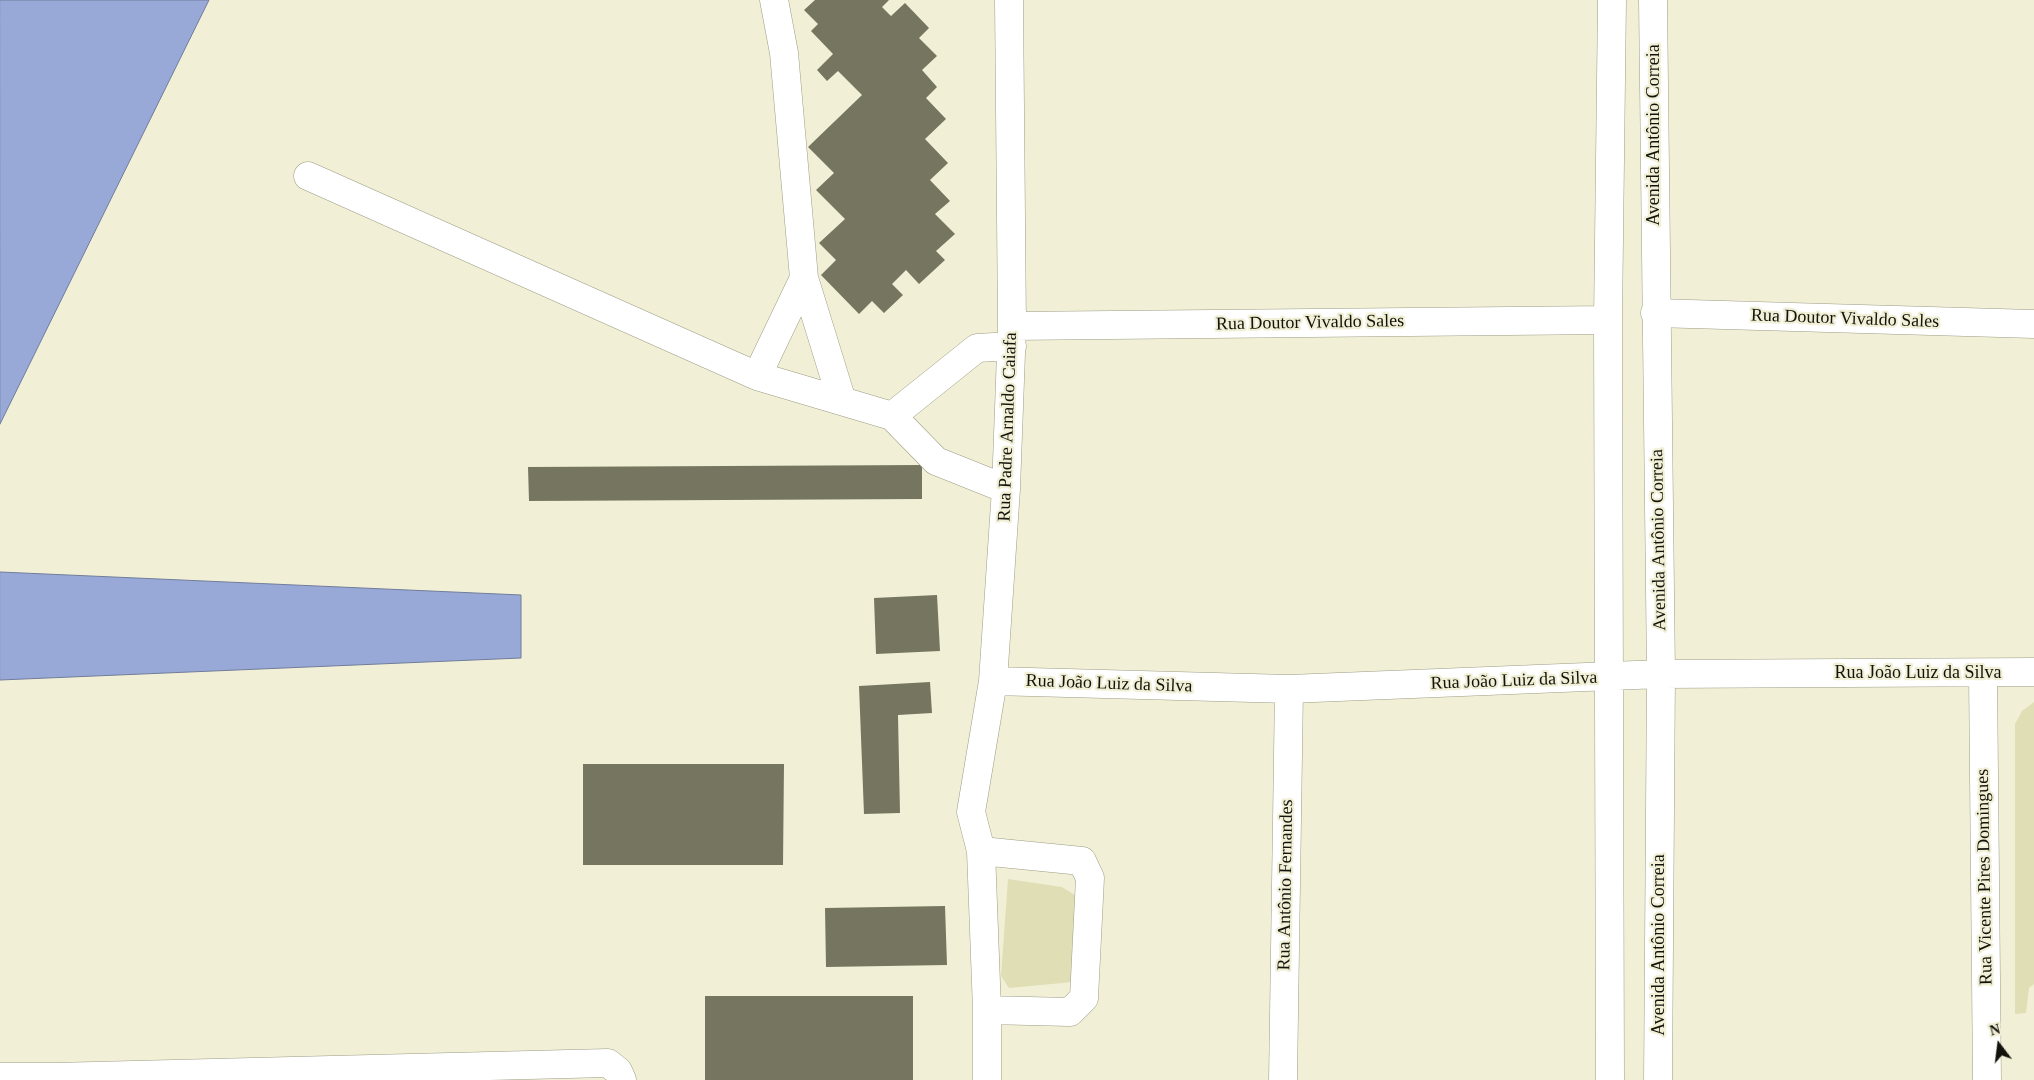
<!DOCTYPE html>
<html>
<head>
<meta charset="utf-8">
<style>
	body { margin:0 }
	#map { position:relative; width:2034px; height:1080px; overflow:hidden; background:#f1f0d7; font-family:"Times New Roman",serif }
	canvas { display:block }
	.north { position:absolute; left:1974px; top:1020px; width:50px; height:50px; -webkit-text-stroke:4px #f1f0d7; paint-order:stroke; rotate:345deg; font-size:14px; font-weight:700; line-height:20px; text-align:center; color:#14130b }
	.north::after { content:''; display:block; margin:auto; width:18px; height:22px; background:#14130b; clip-path:polygon(50% 0,100% 100%,50% 72%,0 100%) }
</style>
</head>
<body>
<div id="map">
<canvas width="2034" height="1080"></canvas>
<div class="north">N</div>
</div>
<script>
const ctx = document.querySelector('canvas').getContext('2d');
ctx.lineJoin = 'round';
function fill(path, color) {
  ctx.fillStyle = color;
  ctx.fill(path, 'evenodd');
}
function trace(path, color, width, dash) {
  ctx.strokeStyle = color;
  ctx.lineWidth = width;
  ctx.lineCap = dash ? 'butt' : 'round';
  ctx.setLineDash(dash || []);
  ctx.stroke(path);
}
function label(font, color, halo, rows, align = 'center') {
  ctx.font = font + ' "Times New Roman",serif';
  ctx.lineWidth = 4.5;
  ctx.setLineDash([]);
  ctx.textBaseline = 'middle';
  ctx.strokeStyle = halo;
  ctx.fillStyle = color;
  for (const [text, x, y, turn = 0] of rows) {
    ctx.save();
    ctx.translate(x, y);
    ctx.rotate((+turn || 0) * Math.PI / 180);
    ctx.textAlign = isNaN(turn) ? turn : align;
    if (halo) ctx.strokeText(text, 0, 0);
    ctx.fillText(text, 0, 0);
    ctx.restore();
  }
}
const green = new Path2D(`
	M 2034,702 L 2034,984 L 2029,988 L 2026,1013 L 2015,1014 L 2015,724 L 2022,711 Z
	M 1008,879 L 1062,887 L 1078,897 L 1073,982 L 1009,988 L 1001,976 Z`);
const water = new Path2D(`
	M 0,0 L 209,0 L 0,424 Z
	M 0,572 L 521,595 L 521,658 L 0,680 Z`);
const building = new Path2D(`
	M 815,0 L 889,0 L 882,7 L 891,16 L 905,3 L 929,28 L 919,38 L 937,56 L 922,70 L 937,87 L 926,98 L 946,119 L 925,139 L 948,163 L 930,180 L 950,201 L 935,214 L 955,234 L 936,251 L 945,260 L 919,284 L 906,270 L 892,284 L 903,295 L 884,313 L 872,301 L 859,314 L 821,275 L 836,260 L 819,243 L 845,219 L 816,190 L 834,173 L 808,147 L 862,95 L 838,71 L 827,81 L 817,70 L 833,54 L 811,31 L 818,24 L 804,10 Z
	M 922,465 L 922,499 L 529,501 L 528,467 Z
	M 937,595 L 940,651 L 876,654 L 874,598 Z
	M 930,682 L 932,713 L 898,715 L 900,813 L 864,814 L 859,686 Z
	M 583,764 L 784,764 L 783,865 L 583,865 Z
	M 945,906 L 947,965 L 826,967 L 825,908 Z
	M 705,996 L 913,996 L 913,1080 L 705,1080 Z`);
const minor = new Path2D(`
	M 1653,0 L 1661,674 L 1658,1080
	M 308,176 L 757,376 L 892,416 L 977,348 L 1012,346
	M 804,278 L 842,401
	M 1655,313 L 2034,324
	M 1012,326 L 1608,320
	M 757,376 L 804,278 L 784,53 L 774,0
	M 892,416 L 936,461 L 1006,489
	M 1983,674 L 1987,1080
	M 993,681 L 1289,689 L 1661,674 L 2034,672
	M 981,851 L 1082,861 L 1090,878 L 1084,998 L 1070,1012 L 987,1010
	M 0,1077 L 54,1077 L 608,1063 L 618,1071 L 622,1080
	M 987,1080 L 987,1010 L 981,851 L 971,812 L 993,681 L 1006,489 L 1012,326 L 1009,0
	M 1283,1080 L 1289,689
	M 1610,1080 L 1608,320 L 1612,0`);
const streetNames = [
	["Avenida Antônio Correia",1654,135,-90],
	["Rua Doutor Vivaldo Sales",1845,319,2],
	["Rua Doutor Vivaldo Sales",1310,323,-1],
	["Rua Padre Arnaldo Caiafa",1008,427,-88],
	["Avenida Antônio Correia",1659,540,-91],
	["Rua João Luiz da Silva",1918,673],
	["Rua João Luiz da Silva",1514,681,-2],
	["Rua João Luiz da Silva",1109,684,2],
	["Rua Vicente Pires Domingues",1985,877,-91],
	["Rua Antônio Fernandes",1286,885,-89],
	["Avenida Antônio Correia",1659,945,-90]
];
fill(green, '#e0deb5');
fill(water, '#98a9d8');
trace(water, '#707c9a', 1);
fill(building, '#76755f');
trace(minor, '#9d9c85', 29);
trace(minor, '#fff', 28);
label('18px', '#14130b', '#f1f0d7', streetNames);
</script>
</body>
</html>
